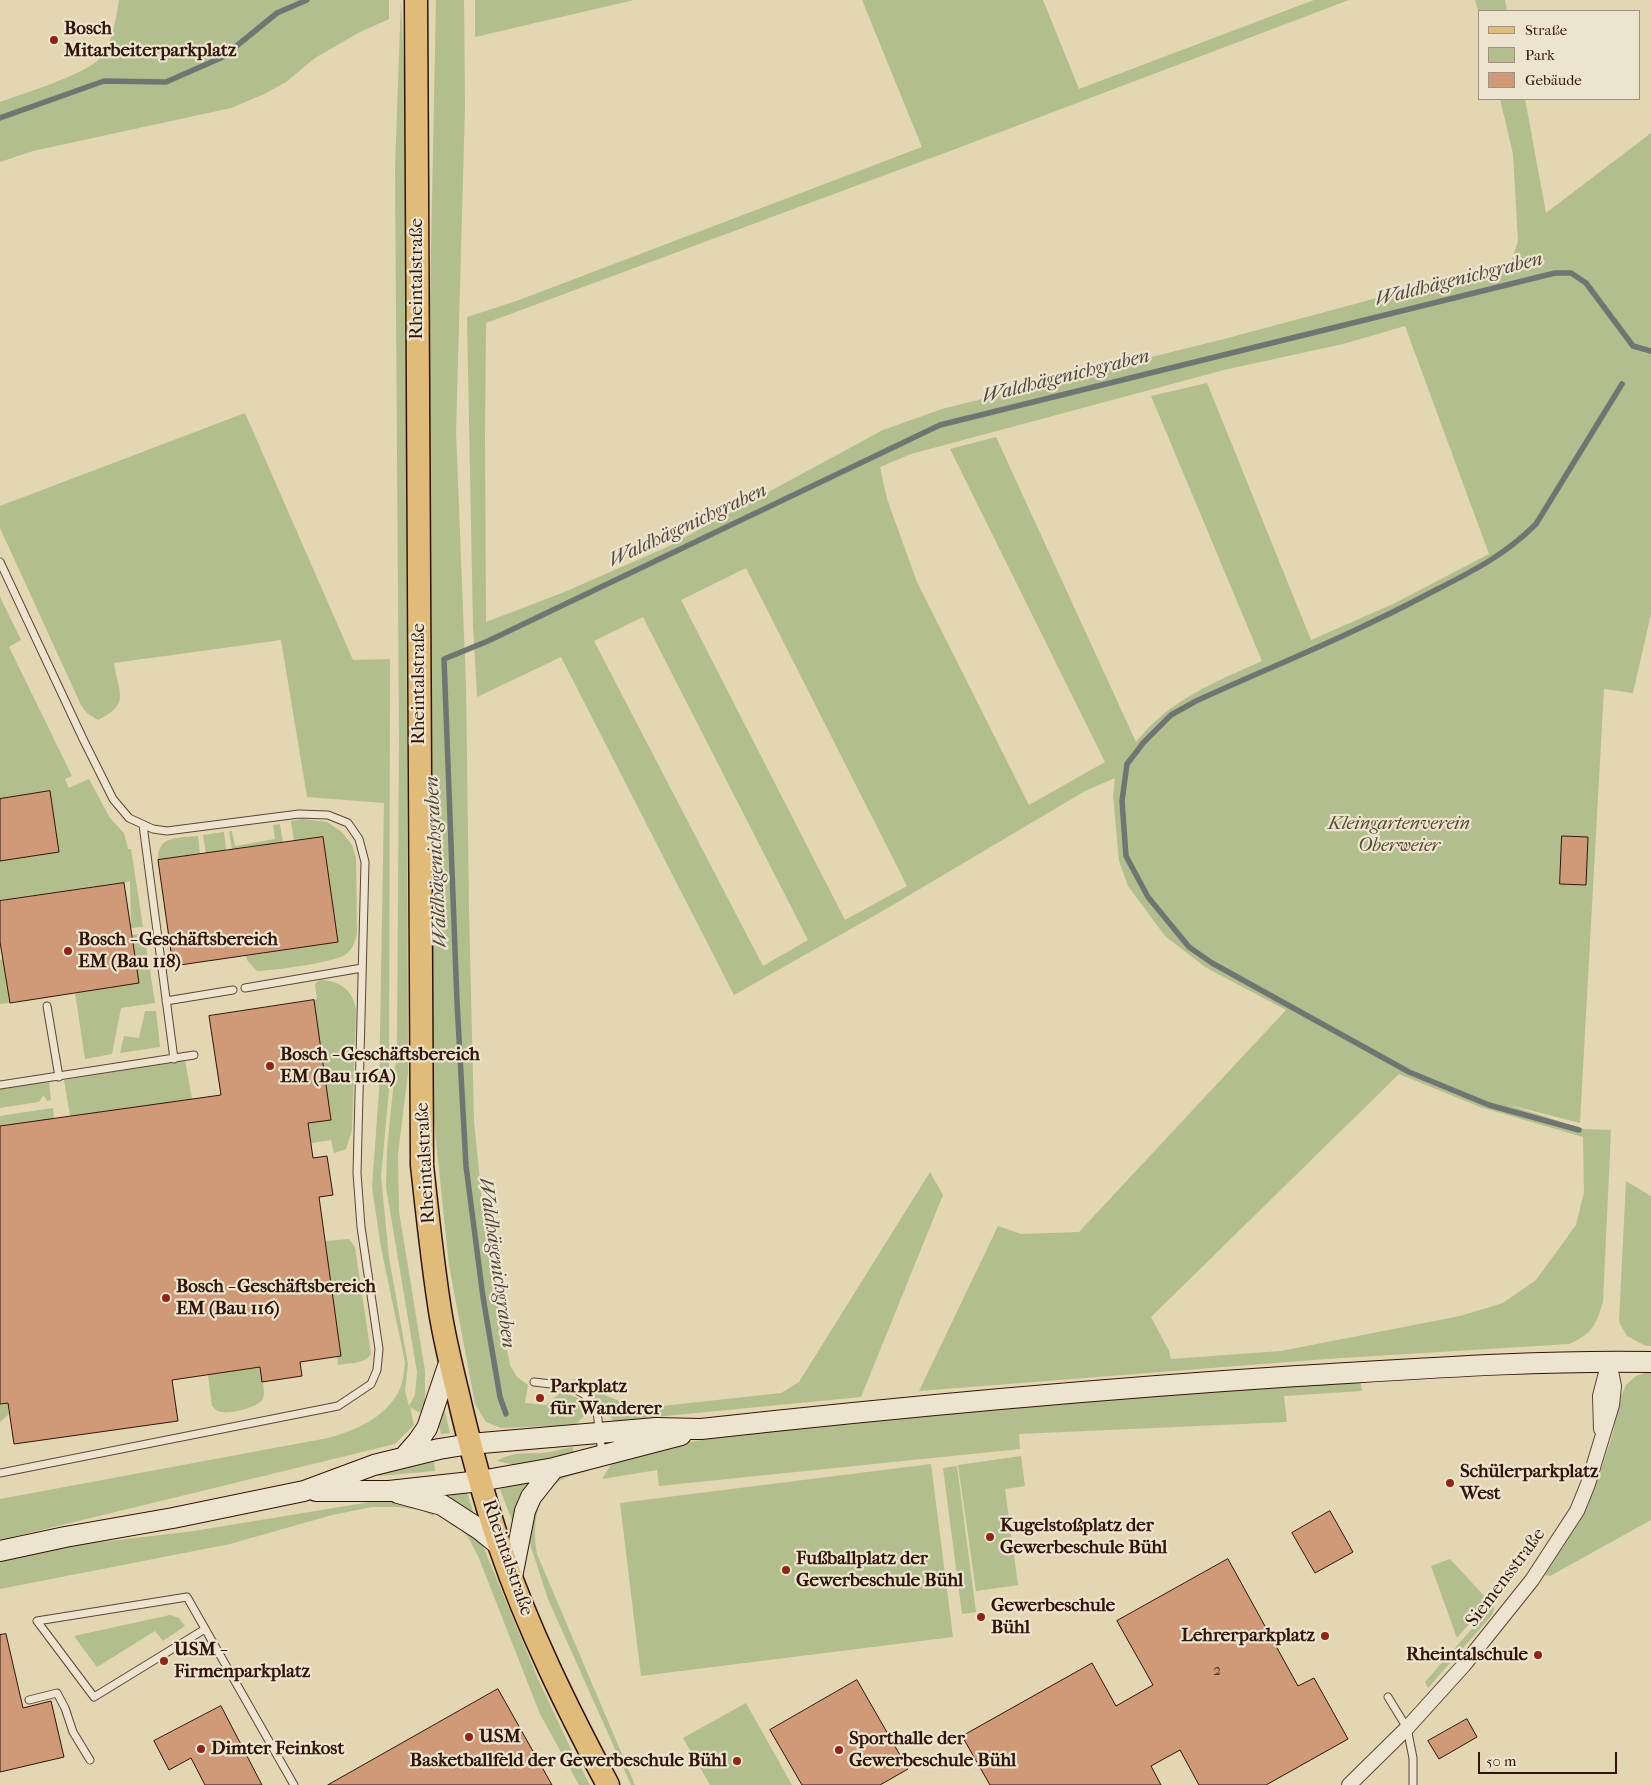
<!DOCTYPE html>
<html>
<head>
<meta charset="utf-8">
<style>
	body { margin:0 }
	#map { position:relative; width:1651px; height:1785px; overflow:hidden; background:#e2d6b3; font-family:"IM FELL French Canon",serif }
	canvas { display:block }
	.legend { position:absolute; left:1478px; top:10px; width:162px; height:90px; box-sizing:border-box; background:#ece4ce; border:1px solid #a2917f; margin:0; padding:6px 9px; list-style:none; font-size:15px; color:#321508 }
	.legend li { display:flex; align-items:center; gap:10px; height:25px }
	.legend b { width:25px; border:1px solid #a2917f }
	.scale { position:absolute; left:1478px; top:1752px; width:139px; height:22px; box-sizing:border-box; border:2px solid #321508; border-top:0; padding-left:6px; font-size:15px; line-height:18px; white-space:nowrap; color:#321508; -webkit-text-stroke:4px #ece4ce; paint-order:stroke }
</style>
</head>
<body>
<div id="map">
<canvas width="1651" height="1785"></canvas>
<ul class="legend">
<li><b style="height:6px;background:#e1bb7a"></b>Straße</li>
<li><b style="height:14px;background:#b2be8d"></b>Park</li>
<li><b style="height:14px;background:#d09977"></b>Gebäude</li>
</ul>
<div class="scale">50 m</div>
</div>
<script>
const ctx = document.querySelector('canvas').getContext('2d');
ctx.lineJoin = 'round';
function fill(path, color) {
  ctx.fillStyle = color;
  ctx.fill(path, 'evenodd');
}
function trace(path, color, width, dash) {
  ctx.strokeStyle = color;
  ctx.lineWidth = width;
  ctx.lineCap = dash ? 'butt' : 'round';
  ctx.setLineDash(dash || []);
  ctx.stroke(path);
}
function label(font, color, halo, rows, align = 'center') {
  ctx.font = font + ' "IM FELL French Canon",serif';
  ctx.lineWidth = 4.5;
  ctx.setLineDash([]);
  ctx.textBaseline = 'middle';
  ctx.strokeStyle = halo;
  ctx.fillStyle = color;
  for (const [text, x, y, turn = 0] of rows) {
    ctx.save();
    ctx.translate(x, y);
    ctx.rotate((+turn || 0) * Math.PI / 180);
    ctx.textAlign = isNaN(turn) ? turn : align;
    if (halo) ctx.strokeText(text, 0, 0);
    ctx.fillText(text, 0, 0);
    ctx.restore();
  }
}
const green = new Path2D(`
	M 119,0 L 389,0 L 389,19 L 360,32 L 315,58 L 286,82 L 264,94 L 231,108 L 33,151 L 0,162 L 0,102 C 22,94 91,73 102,56 C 113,39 116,19 119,0 Z
	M 401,0 L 405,91 L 408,1073 L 398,1154 L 399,1212 L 425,1371 L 425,1402 L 420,1413 L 410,1407 L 414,1425 L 395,1444 L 0,1540 L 0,1499 L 328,1438 C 356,1430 386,1418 400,1389 C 403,1381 404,1371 405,1362 L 381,1248 L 372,1187 L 379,1091 L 384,803 L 307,797 L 281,640 L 114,663 C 118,693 132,703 98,720 L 87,713 L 81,705 L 0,528 L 0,506 L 245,413 L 353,660 L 390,659 L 389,1090 L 381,1176 L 389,1258 L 408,1364 L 405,1391 L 409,1406 L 415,1395 L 417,1372 L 386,1187 L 387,1150 L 397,1050 L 399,738 L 395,168 Z
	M 436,0 L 464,0 L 465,105 L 456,432 L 466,685 L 469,908 L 474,1122 L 486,1239 L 510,1365 L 517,1377 L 528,1385 L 525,1403 L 546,1405 L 560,1393 L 568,1394 L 582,1400 L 585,1408 L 585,1415 L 575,1425 L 501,1428 L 486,1422 L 475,1404 L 449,1265 L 434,1122 L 428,739 L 428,401 Z
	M 475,0 L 634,0 L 475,37 Z
	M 862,0 L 1043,0 L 1079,89 L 1314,0 L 1349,0 L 966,145 L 486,323 L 485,436 L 486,622 L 562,593 L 665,548 L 883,430 L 942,409 L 1228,338 L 1511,262 L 1518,241 L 1513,154 L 1500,99 L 1525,99 L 1546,213 L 1651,133 L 1651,614 L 1633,693 L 1604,689 L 1580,1123 L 1506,1104 L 1583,1129 L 1611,1130 L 1603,1302 C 1596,1325 1592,1334 1569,1344 L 1326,1359 L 919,1391 L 998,1226 L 1021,1234 L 1079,1232 L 1286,1010 L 1205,967 L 1165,936 L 1128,886 L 1119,861 L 1113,796 L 1115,778 L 1085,791 L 886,909 L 734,995 L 561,657 L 477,697 L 473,625 L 467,317 L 519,300 L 922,147 ZM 1405,326 L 1489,554 L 1393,604 L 1311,640 L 1207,383 L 1151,396 L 1262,661 C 1215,682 1169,700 1136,742 L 996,437 L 950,449 L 1105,762 L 1029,805 L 917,582 L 887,499 L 880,467 L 911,454 L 1224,370 L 1343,344 ZM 746,568 L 907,886 L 845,920 L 681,600 ZM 643,617 L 808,940 L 763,966 L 594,641 ZM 1399,1074 L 1480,1107 L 1583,1137 L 1584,1192 L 1576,1225 L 1536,1280 L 1503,1303 L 1460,1316 L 1281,1351 L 1171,1359 L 1169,1351 L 1151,1317 Z
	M 1475,0 L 1505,0 L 1507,11 L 1480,11 L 1480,18 Z
	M 0,597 L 21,640 L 9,647 L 72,776 L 65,779 L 69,788 L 89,779 L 110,818 L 124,833 L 128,849 L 131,849 L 143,927 L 131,928 L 130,881 L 124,883 L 0,901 Z
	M 303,819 L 327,822 L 342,832 L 352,845 L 356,858 L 357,931 C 356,941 353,949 345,955 C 335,962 271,971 257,971 L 247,960 L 246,956 L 338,942 L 323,837 L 294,841 L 291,821 Z
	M 280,824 L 283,842 L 232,850 L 229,831 L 232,831 L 235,846 L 275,839 L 273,825 Z
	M 224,832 L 226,850 L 206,854 L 203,835 Z
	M 198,836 L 200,854 L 158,860 C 157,835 179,838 198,836 Z
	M 144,933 L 155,1003 L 121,1008 L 112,1054 L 85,1059 L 75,993 L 139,983 L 132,935 Z
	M 3,959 L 10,1003 L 0,1004 L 0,960 Z
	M 320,980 C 340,980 353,991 356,1009 L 352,1130 L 346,1149 L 334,1153 L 331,1140 L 311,1143 L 308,1123 L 331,1120 L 314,1000 L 317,999 L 315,984 Z
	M 145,1011 L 156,1011 L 160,1047 L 120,1053 L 124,1036 L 139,1038 Z
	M 185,1060 L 192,1099 L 70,1116 L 64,1080 Z
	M 49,1081 L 51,1100 L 47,1101 L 45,1097 L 43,1096 L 39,1102 L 0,1108 L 0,1088 Z
	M 53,1108 L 54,1119 L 0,1126 L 0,1116 Z
	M 930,1172 L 943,1195 L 861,1397 L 614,1421 L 584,1386 L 572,1379 L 584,1380 L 605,1395 L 631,1406 L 662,1406 L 781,1393 L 799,1382 Z
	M 1626,1181 L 1651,1196 L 1651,1346 L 1646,1346 L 1627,1336 L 1619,1322 Z
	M 349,1239 L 355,1247 L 371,1354 C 365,1364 349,1363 338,1365 L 325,1241 Z
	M 260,1367 C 261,1376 266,1391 263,1399 C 259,1407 231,1414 222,1412 C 218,1412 215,1409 212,1406 L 208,1375 Z
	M 1651,1371 L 1651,1520 L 1550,1576 L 1545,1575 L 1580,1521 L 1598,1479 L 1613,1433 L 1619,1401 L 1626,1385 L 1636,1376 Z
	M 1360,1379 L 1362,1391 L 1284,1396 L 1287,1422 L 1019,1434 L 1020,1449 L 659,1486 L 657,1470 L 602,1479 L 612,1463 L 651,1448 L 783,1427 L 943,1410 Z
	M 442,1399 L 450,1433 L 441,1434 L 440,1429 L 435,1422 Z
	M 8,1403 L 9,1414 L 0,1422 L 0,1404 Z
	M 573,1447 L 574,1454 L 519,1464 L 510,1464 L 497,1461 C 516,1450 529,1455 549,1452 C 557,1451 565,1448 573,1447 Z
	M 1021,1456 L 1025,1486 L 1005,1489 L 1018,1585 L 976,1591 L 958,1465 Z
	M 434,1462 L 435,1471 L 379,1476 L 378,1473 Z
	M 931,1464 L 953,1637 L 641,1676 L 620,1503 Z
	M 957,1466 L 976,1612 L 962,1614 L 943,1468 Z
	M 595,1467 C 584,1474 572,1474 561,1480 C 535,1495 532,1527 537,1554 L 635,1785 L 631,1785 L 548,1599 L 531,1547 L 527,1531 L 536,1498 L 559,1472 Z
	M 530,1481 L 520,1503 L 514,1526 L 500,1489 Z
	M 467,1492 L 475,1517 L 450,1501 L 451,1493 Z
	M 376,1501 L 402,1501 L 436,1507 L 433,1516 L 421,1510 L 398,1507 L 372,1507 L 332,1515 L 230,1544 L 0,1589 L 0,1560 L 59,1547 L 194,1531 Z
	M 446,1518 L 468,1528 L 483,1546 L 538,1679 L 571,1749 L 590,1785 L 579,1785 L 540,1714 L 478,1556 C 473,1548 470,1537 462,1531 C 456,1526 449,1526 446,1518 Z
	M 1450,1559 L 1489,1601 L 1457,1638 L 1431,1566 Z
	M 1493,1605 L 1494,1609 L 1492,1615 L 1428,1688 L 1425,1682 Z
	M 170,1615 L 179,1618 L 185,1626 L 163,1641 L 155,1631 L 97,1667 L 74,1636 Z
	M 746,1703 L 792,1785 L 710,1785 L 683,1738 Z`);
const stream = new Path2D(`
	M 0,118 L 104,81 L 166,82 L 223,57 L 277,13 L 307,0
	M 1579,1130 L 1489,1105 L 1409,1072 L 1212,963 L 1189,947 L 1148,897 L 1126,856 L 1122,801 L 1127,764 L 1144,742 L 1171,715 L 1196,701 C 1273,666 1353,634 1428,594 C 1469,573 1503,557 1536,524 L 1622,384
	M 506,1414 L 500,1397 L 483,1297 L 466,1166 L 457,1002 L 444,659 L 488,641 L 940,425 L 1555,273 L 1571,273 L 1586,283 L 1633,346 L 1651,351`);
const building = new Path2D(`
	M 50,791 L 59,852 L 0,861 L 0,799 Z
	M 1562,836 L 1588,837 L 1586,885 L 1560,884 Z
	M 323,837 L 338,942 L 173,966 L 158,860 Z
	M 124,883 L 139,983 L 10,1003 L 0,942 L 0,901 Z
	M 314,1000 L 331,1120 L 308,1123 L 313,1158 L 327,1156 L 333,1195 L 319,1197 L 341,1356 L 300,1362 L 302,1376 L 262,1382 L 260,1367 L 172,1380 L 178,1421 L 14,1444 L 8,1403 L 0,1404 L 0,1126 L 221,1095 L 209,1016 Z
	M 1330,1511 L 1353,1552 L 1315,1573 L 1292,1533 Z
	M 1228,1559 L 1298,1686 L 1314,1678 L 1348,1739 L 1266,1785 L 1199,1785 L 1180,1750 L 1151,1766 L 1161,1785 L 990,1785 L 962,1736 L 1092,1663 L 1116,1706 L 1153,1685 L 1117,1621 Z
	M 6,1634 L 23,1708 L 51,1701 L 64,1757 L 0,1772 L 0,1635 Z
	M 857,1680 L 908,1769 L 880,1785 L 802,1785 L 770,1730 Z
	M 498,1689 L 552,1785 L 328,1785 Z
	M 221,1706 L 262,1785 L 205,1785 L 191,1758 L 169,1770 L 154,1741 Z
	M 1467,1719 L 1477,1737 L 1439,1759 L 1428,1741 Z`);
const lane = new Path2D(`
	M 0,562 L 84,741 L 113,799 L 129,818 L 153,829 L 167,831 L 299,814 L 328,815 L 348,823 L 359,839 L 365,862 L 357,1173 L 361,1227 L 379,1349 L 377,1370 L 371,1384 L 338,1406 L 0,1473
	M 143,825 L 174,1059
	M 245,988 L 362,968
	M 166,1001 L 233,990
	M 47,1006 L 59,1077
	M 0,1085 L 194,1055
	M 534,1382 L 568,1386 L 584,1394 L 597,1411 L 602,1454
	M 205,1629 L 94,1697 L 37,1621 L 187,1597 L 294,1785
	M 1388,1697 L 1407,1728 L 1413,1758 L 1413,1785
	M 29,1700 L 57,1693 L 65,1708 L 73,1732 L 90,1760`);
const street = new Path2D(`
	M 1601,1429 L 1600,1396 L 1608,1365
	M 1349,1785 L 1407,1728 L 1464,1665 L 1532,1580 L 1577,1511 L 1588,1484 L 1612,1405 L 1614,1386 L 1609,1361`);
const secondary = new Path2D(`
	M 404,1457 L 418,1441 L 427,1428 L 450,1360
	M 316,1491 L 389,1491 L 480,1481 L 554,1468 L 681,1435
	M 398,1493 L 442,1505 L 479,1529 L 500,1546
	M 0,1551 L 65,1537 L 173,1518 L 304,1491 L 374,1465 L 439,1449 L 470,1444 L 656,1428 L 701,1429 C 900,1407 1098,1389 1297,1376 C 1415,1369 1533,1360 1651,1362
	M 512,1577 L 525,1511 L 531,1497 L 554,1468`);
const primary = new Path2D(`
	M 416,0 L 422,1165 C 427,1211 432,1258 439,1304 C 443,1333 450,1361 457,1390 C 469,1442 483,1495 500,1547 C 528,1629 567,1708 608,1785`);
const markers = [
	[54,40,5,"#8f2418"],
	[68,951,5,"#8f2418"],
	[270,1066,5,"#8f2418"],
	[166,1298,5,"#8f2418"],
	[540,1398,5,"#8f2418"],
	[1450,1483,5,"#8f2418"],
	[990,1537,5,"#8f2418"],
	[786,1570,5,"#8f2418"],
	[981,1617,5,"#8f2418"],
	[1325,1636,5,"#8f2418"],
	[1538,1655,5,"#8f2418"],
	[164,1661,5,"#8f2418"],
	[469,1737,5,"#8f2418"],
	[201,1749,5,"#8f2418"],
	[839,1750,5,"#8f2418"],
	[737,1761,5,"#8f2418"]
];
const numberNames = [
	["2",1217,1671]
];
const poiNames = [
	["Bosch",64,29],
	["Mitarbeiterparkplatz",64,51],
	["Bosch - Geschäftsbereich",78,940],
	["EM (Bau 118)",78,962],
	["Bosch - Geschäftsbereich",280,1055],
	["EM (Bau 116A)",280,1077],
	["Bosch - Geschäftsbereich",176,1287],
	["EM (Bau 116)",176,1309],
	["Parkplatz",550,1387],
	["für Wanderer",550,1409],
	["Schülerparkplatz",1460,1472],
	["West",1460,1494],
	["Kugelstoßplatz der",1000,1526],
	["Gewerbeschule Bühl",1000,1548],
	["Fußballplatz der",796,1559],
	["Gewerbeschule Bühl",796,1581],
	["Gewerbeschule",991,1606],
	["Bühl",991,1628],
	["Lehrerparkplatz",1315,1636,"right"],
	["USM -",174,1650],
	["Firmenparkplatz",174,1672],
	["Rheintalschule",1528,1655,"right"],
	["USM",479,1737],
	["Sporthalle der",849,1739],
	["Gewerbeschule Bühl",849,1761],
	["Dimter Feinkost",211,1749],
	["Basketballfeld der Gewerbeschule Bühl",727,1761,"right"]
];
const streetNames = [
	["Rheintalstraße",417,279,-90],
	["Rheintalstraße",419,684,-90],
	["Rheintalstraße",426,1163,-93],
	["Rheintalstraße",507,1558,71],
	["Siemensstraße",1506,1578,-53]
];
const parkNames = [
	["Kleingartenverein",1399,824],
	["Oberweier",1399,846]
];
const waterNames = [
	["Waldhägenichgraben",1459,280,-14],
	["Waldhägenichgraben",1066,377,-14],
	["Waldhägenichgraben",688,526,-25],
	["Waldhägenichgraben",437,862,-93],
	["Waldhägenichgraben",496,1263,82]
];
fill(green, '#b2be8d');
trace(stream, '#6f7671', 5.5);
fill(building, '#d09977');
trace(building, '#321508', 1);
trace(lane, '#5e4533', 9);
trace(street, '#5e4533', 16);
trace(secondary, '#321508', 22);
trace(primary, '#321508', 25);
trace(lane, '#ece4ce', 7);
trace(street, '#ece4ce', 14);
trace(secondary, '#ece4ce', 20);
trace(primary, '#e1bb7a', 22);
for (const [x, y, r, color] of markers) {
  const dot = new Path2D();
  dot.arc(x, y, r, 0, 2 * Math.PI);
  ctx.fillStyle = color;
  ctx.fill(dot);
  trace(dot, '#ece4ce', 2);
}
label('16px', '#5a3624', null, numberNames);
label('bold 19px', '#321508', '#ece4ce', poiNames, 'left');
label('19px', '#321508', '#ece4ce', streetNames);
label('italic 19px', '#584830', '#ece4ce', parkNames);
label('italic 20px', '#51463d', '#ece4ce', waterNames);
</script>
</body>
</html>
